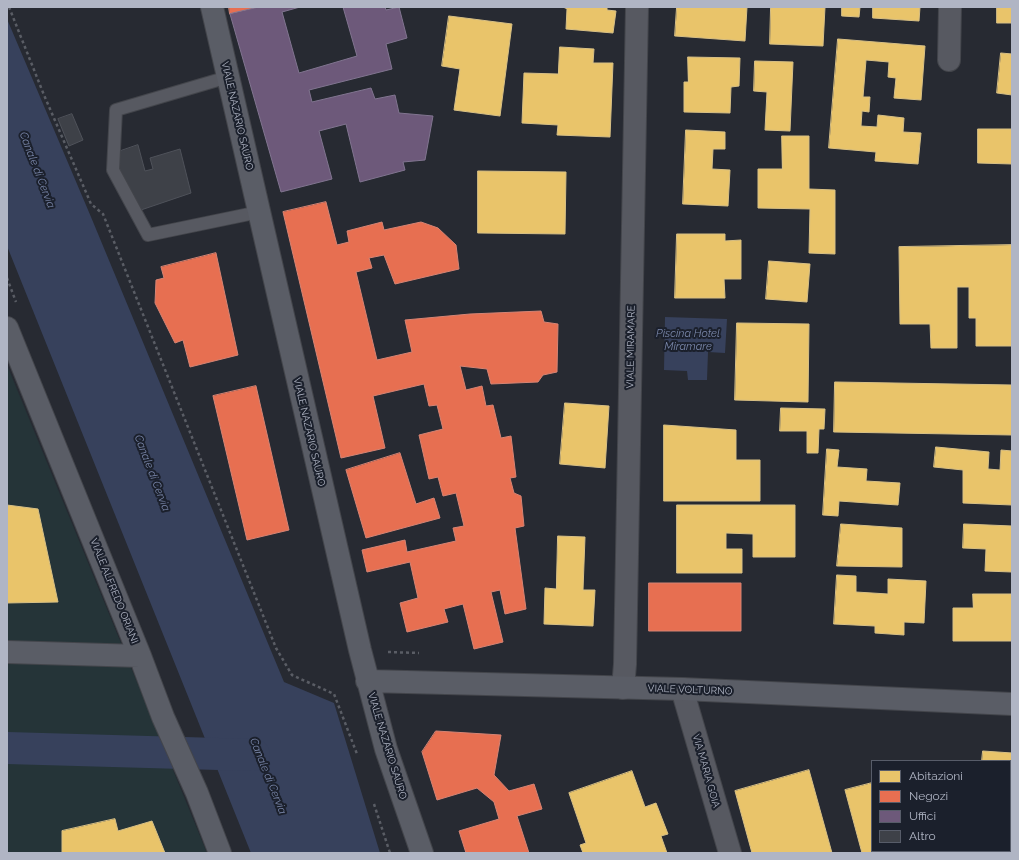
<!DOCTYPE html>
<html>
<head>
<meta charset="utf-8">
<style>
	body { margin:0 }
	#map { position:relative; width:1019px; height:860px; overflow:hidden; background:#272a32; font-family:Raleway,sans-serif }
	canvas { display:block }
	.frame { position:absolute; inset:0; border:8px solid #b0b5c4; pointer-events:none }
	.legend { position:absolute; left:871px; top:760px; width:140px; height:92px; box-sizing:border-box; background:#1b202c; border:1px solid #575c69; margin:0; padding:5px 7px; list-style:none; font-size:12px; color:#b0b5c4 }
	.legend li { display:flex; align-items:center; gap:8px; height:20px }
	.legend b { width:20px; border:1px solid #575c69 }
</style>
</head>
<body>
<div id="map">
<canvas width="1019" height="860"></canvas>
<div class="frame"></div>
<ul class="legend">
<li><b style="height:11px;background:#e9c46a"></b>Abitazioni</li>
<li><b style="height:11px;background:#e76f51"></b>Negozi</li>
<li><b style="height:11px;background:#6d597a"></b>Uffici</li>
<li><b style="height:11px;background:#3e4148"></b>Altro</li>
</ul>
</div>
<script>
const ctx = document.querySelector('canvas').getContext('2d');
ctx.lineJoin = 'round';
function fill(path, color) {
  ctx.fillStyle = color;
  ctx.fill(path, 'evenodd');
}
function trace(path, color, width, dash) {
  ctx.strokeStyle = color;
  ctx.lineWidth = width;
  ctx.lineCap = dash ? 'butt' : 'round';
  ctx.setLineDash(dash || []);
  ctx.stroke(path);
}
function label(font, color, halo, rows, align = 'center') {
  ctx.font = font + ' Raleway,sans-serif';
  ctx.lineWidth = 4;
  ctx.setLineDash([]);
  ctx.textBaseline = 'middle';
  ctx.strokeStyle = halo;
  ctx.fillStyle = color;
  for (const [text, x, y, turn = 0] of rows) {
    ctx.save();
    ctx.translate(x, y);
    ctx.rotate((+turn || 0) * Math.PI / 180);
    ctx.textAlign = isNaN(turn) ? turn : align;
    if (halo) ctx.strokeText(text, 0, 0);
    ctx.fillText(text, 0, 0);
    ctx.restore();
  }
}
const green = new Path2D(`
	M 7,365 L 207,853 L 7,853 Z`);
const water = new Path2D(`
	M 7,19 L 91,217 L 284,682 L 334,703 L 380,853 L 251,853 L 7,246 Z
	M 665,317 L 727,319 L 725,353 L 708,352 L 707,380 L 688,380 L 687,371 L 664,370 Z`);
const homes = new Path2D(`
	M 563,7 L 607,7 L 607,10 L 616,11 L 613,33 L 566,29 L 567,9 Z
	M 677,7 L 747,7 L 745,41 L 675,36 Z
	M 771,7 L 825,7 L 823,46 L 770,44 Z
	M 842,7 L 860,7 L 859,17 L 842,16 Z
	M 873,7 L 920,7 L 919,21 L 873,18 Z
	M 997,7 L 1012,7 L 1012,23 L 997,23 Z
	M 449,16 L 512,24 L 500,116 L 454,110 L 460,69 L 442,66 Z
	M 838,39 L 925,46 L 921,100 L 894,98 L 896,78 L 888,77 L 889,62 L 866,60 L 863,97 L 870,97 L 869,112 L 862,111 L 861,126 L 877,127 L 878,115 L 904,118 L 903,132 L 921,133 L 918,164 L 875,161 L 876,152 L 829,148 Z
	M 560,47 L 594,49 L 593,63 L 613,63 L 610,137 L 557,135 L 558,125 L 522,123 L 524,73 L 558,74 Z
	M 1001,53 L 1012,54 L 1012,95 L 997,93 Z
	M 688,57 L 740,58 L 739,86 L 731,87 L 730,113 L 684,112 L 684,82 L 688,82 Z
	M 755,61 L 793,62 L 790,131 L 765,130 L 767,92 L 754,91 Z
	M 978,129 L 1012,129 L 1012,164 L 978,163 Z
	M 686,130 L 725,132 L 725,149 L 713,149 L 712,169 L 730,170 L 728,206 L 683,204 Z
	M 782,136 L 809,136 L 809,189 L 835,190 L 835,254 L 809,253 L 810,209 L 758,208 L 758,169 L 782,169 Z
	M 478,171 L 566,172 L 565,234 L 478,233 Z
	M 677,234 L 725,234 L 725,241 L 741,240 L 741,279 L 724,279 L 725,298 L 675,298 Z
	M 1012,245 L 1012,346 L 976,346 L 976,318 L 969,318 L 969,287 L 957,287 L 957,348 L 931,348 L 930,324 L 900,324 L 899,247 Z
	M 769,261 L 810,264 L 807,302 L 766,299 Z
	M 737,323 L 809,324 L 808,402 L 735,400 Z
	M 835,382 L 1012,385 L 1012,435 L 834,432 Z
	M 565,403 L 609,406 L 605,468 L 560,464 Z
	M 781,408 L 825,409 L 824,429 L 819,429 L 818,453 L 807,453 L 807,431 L 780,431 Z
	M 664,425 L 736,430 L 736,460 L 760,460 L 760,501 L 664,501 Z
	M 936,447 L 989,452 L 988,469 L 1000,470 L 1001,450 L 1012,451 L 1012,505 L 963,503 L 963,470 L 934,467 Z
	M 827,449 L 839,450 L 837,467 L 867,469 L 866,481 L 900,483 L 898,505 L 839,501 L 838,516 L 823,515 Z
	M 7,503 L 7,505 L 38,509 L 58,602 L 7,603 Z
	M 677,505 L 795,505 L 795,557 L 753,557 L 753,534 L 726,533 L 726,549 L 742,549 L 742,573 L 677,573 Z
	M 841,524 L 902,528 L 902,567 L 837,566 Z
	M 964,524 L 1012,526 L 1012,572 L 985,571 L 986,549 L 963,548 Z
	M 558,536 L 585,537 L 583,590 L 595,590 L 593,626 L 544,624 L 545,588 L 556,589 Z
	M 837,575 L 856,576 L 856,592 L 888,594 L 888,579 L 926,581 L 924,623 L 904,622 L 904,635 L 875,633 L 875,626 L 834,624 Z
	M 973,594 L 1012,594 L 1012,641 L 953,641 L 953,608 L 973,608 Z
	M 983,751 L 1012,753 L 1012,833 L 1010,833 L 1010,761 L 982,761 Z
	M 809,770 L 832,853 L 752,853 L 735,791 Z
	M 632,771 L 645,807 L 656,803 L 668,834 L 661,836 L 667,853 L 583,853 L 580,845 L 586,843 L 569,793 Z
	M 872,783 L 872,851 L 945,851 L 945,853 L 862,853 L 845,790 Z
	M 115,819 L 118,831 L 152,821 L 165,853 L 62,853 L 62,831 Z`);
const shops = new Path2D(`
	M 229,7 L 259,7 L 230,14 Z
	M 326,202 L 337,245 L 349,242 L 347,231 L 382,222 L 384,230 L 421,222 L 438,228 L 456,245 L 459,269 L 395,284 L 384,255 L 369,258 L 372,268 L 356,272 L 377,360 L 412,352 L 405,320 L 470,314 L 541,311 L 544,322 L 558,324 L 557,372 L 543,375 L 538,382 L 491,384 L 487,369 L 460,366 L 466,390 L 482,386 L 486,406 L 493,405 L 501,438 L 511,436 L 516,477 L 510,478 L 514,493 L 521,496 L 524,526 L 515,528 L 526,609 L 505,614 L 500,590 L 491,592 L 503,642 L 474,649 L 463,604 L 444,609 L 448,622 L 407,632 L 400,603 L 418,598 L 410,562 L 367,572 L 362,550 L 405,540 L 407,552 L 456,541 L 453,528 L 464,526 L 456,493 L 443,496 L 438,477 L 429,479 L 419,435 L 443,429 L 437,405 L 429,406 L 424,384 L 373,396 L 385,448 L 341,458 L 283,212 Z
	M 216,253 L 238,355 L 190,367 L 183,340 L 175,343 L 155,303 L 156,280 L 164,278 L 161,267 Z
	M 256,386 L 289,530 L 247,540 L 213,396 Z
	M 400,453 L 416,504 L 434,498 L 440,518 L 366,538 L 346,470 Z
	M 649,583 L 741,583 L 741,631 L 649,631 Z
	M 436,731 L 501,735 L 494,775 L 509,791 L 534,784 L 542,809 L 517,816 L 529,853 L 466,853 L 459,831 L 499,819 L 494,802 L 477,788 L 437,800 L 422,752 Z`);
const offices = new Path2D(`
	M 259,7 L 300,7 L 282,12 L 299,73 L 357,56 L 343,7 L 385,7 L 386,10 L 399,7 L 407,38 L 386,44 L 392,69 L 309,90 L 312,102 L 371,88 L 375,99 L 395,95 L 399,113 L 433,116 L 425,160 L 403,162 L 405,170 L 360,182 L 346,124 L 319,131 L 332,179 L 281,192 L 230,14 Z`);
const canal = new Path2D(`
	M 7,748 L 254,755`);
const building = new Path2D(`
	M 72,114 L 83,140 L 69,146 L 58,119 Z
	M 138,145 L 145,171 L 153,169 L 150,158 L 180,149 L 191,193 L 132,213 L 115,153 Z`);
const path = new Path2D(`
	M 9,7 L 44,95 L 91,204 L 103,214 L 276,648 L 292,675 L 334,694 L 357,754
	M 7,278 L 16,302
	M 388,652 L 419,653
	M 374,804 L 390,853`);
const lane = new Path2D(`
	M 228,77 L 116,110 L 113,170 L 148,235 L 259,212`);
const street = new Path2D(`
	M 949,60 L 950,7
	M 623,688 L 625,664 L 637,7
	M 682,689 L 730,853`);
const secondary = new Path2D(`
	M 212,7 L 360,650 L 386,749 L 422,853
	M 7,328 L 140,656 L 163,717 L 197,793 L 220,853
	M 7,652 L 140,656
	M 367,681 L 682,689 L 1012,704`);
const streetNames = [
	["VIALE NAZARIO SAURO",237,116,77],
	["VIALE MIRAMARE",631,347,-89],
	["VIALE NAZARIO SAURO",309,432,77],
	["VIALE ALFREDO ORIANI",114,591,68],
	["VIALE VOLTURNO",690,690,2],
	["VIALE NAZARIO SAURO",387,746,73],
	["VIA MARIA GOIA",706,771,74]
];
const waterNames = [
	["Canale di Cervia",37,170,69],
	["Piscina Hotel",688,334],
	["Miramare",688,347],
	["Canale di Cervia",152,473,69],
	["Canale di Cervia",268,776,68]
];
fill(green, '#253438');
fill(water, '#37415c');
fill(homes, '#e9c46a');
trace(homes, '#d8c085', 1);
fill(shops, '#e76f51');
trace(shops, '#d68474', 1);
fill(offices, '#6d597a');
trace(offices, '#817590', 1);
trace(canal, '#37415c', 32);
fill(building, '#3e4148');
trace(building, '#4f525a', 1);
trace(lane, '#43454b', 14);
trace(street, '#43454b', 24);
trace(secondary, '#43454b', 24);
trace(path, '#5a5d65', 2.5, [3, 3]);
trace(lane, '#575961', 12);
trace(street, '#575961', 22);
trace(secondary, '#5a5d66', 22);
label('10px', '#b0b5c4', '#1b202c', streetNames);
label('italic 11px', '#7a87aa', '#1b202c', waterNames);
</script>
</body>
</html>
